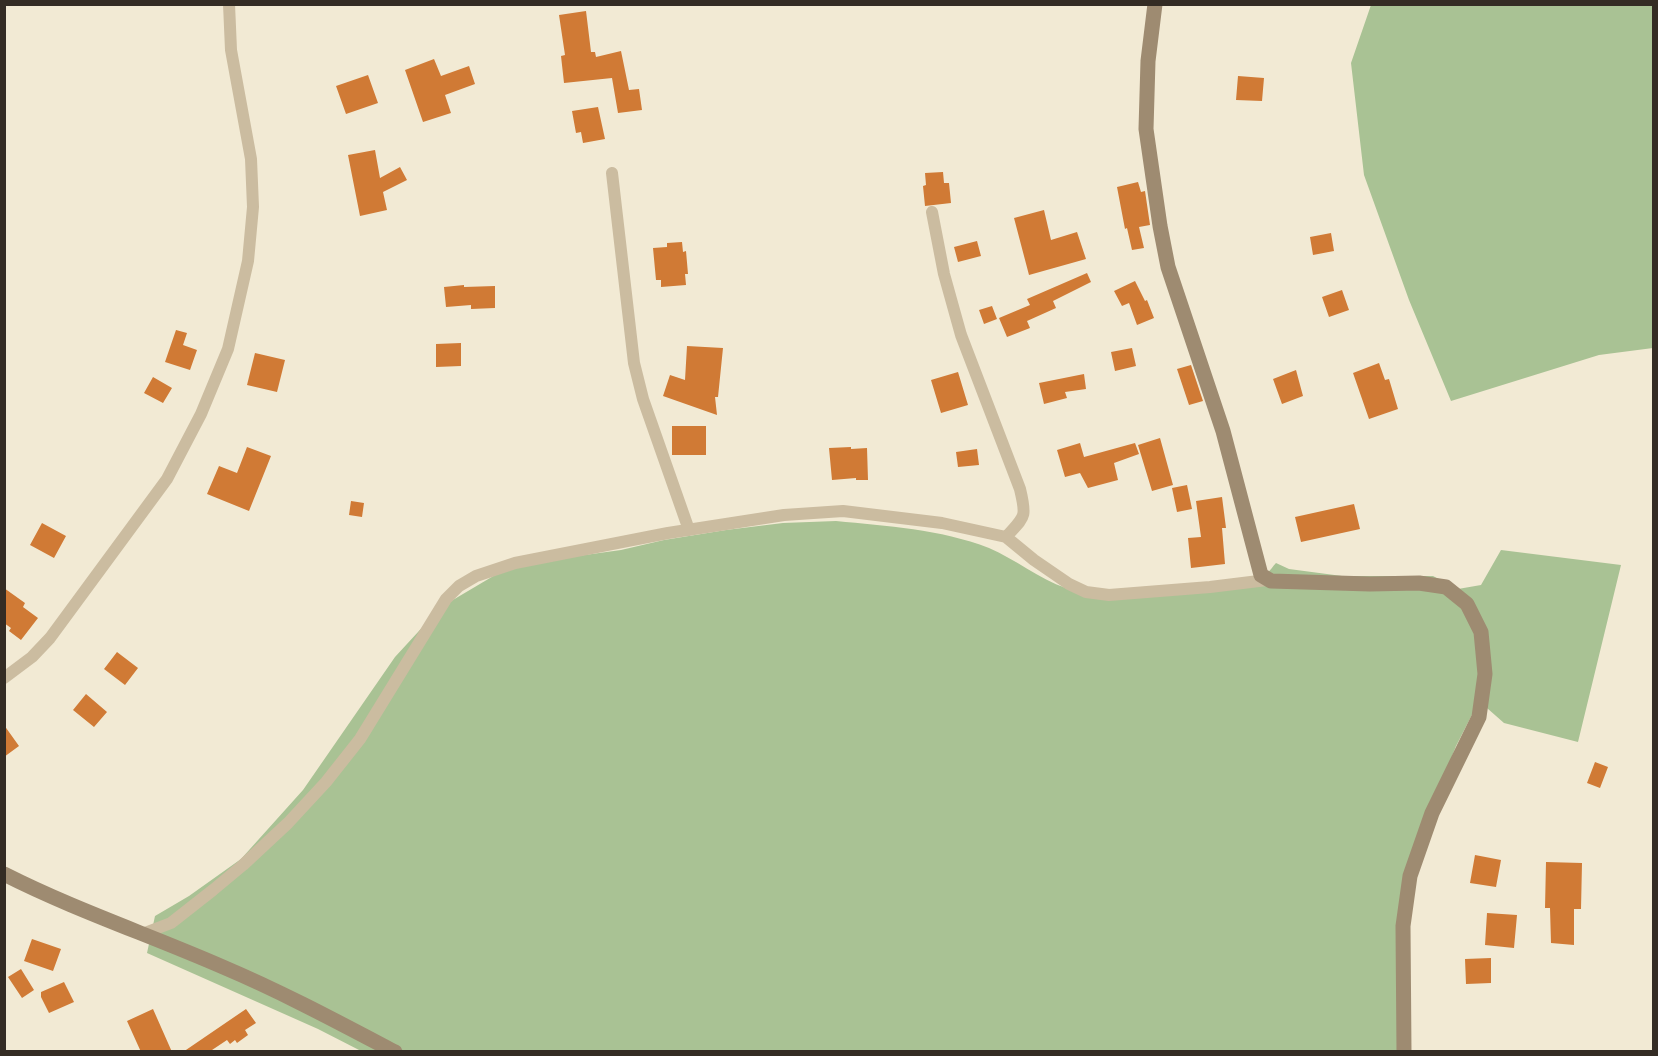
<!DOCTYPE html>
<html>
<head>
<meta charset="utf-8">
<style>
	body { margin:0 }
	#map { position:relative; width:1658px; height:1056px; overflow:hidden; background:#f2ead4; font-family:"Open Sans",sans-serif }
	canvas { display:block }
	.frame { position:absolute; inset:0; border:6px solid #342c24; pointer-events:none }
</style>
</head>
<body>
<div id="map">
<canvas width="1658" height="1056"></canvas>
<div class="frame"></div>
</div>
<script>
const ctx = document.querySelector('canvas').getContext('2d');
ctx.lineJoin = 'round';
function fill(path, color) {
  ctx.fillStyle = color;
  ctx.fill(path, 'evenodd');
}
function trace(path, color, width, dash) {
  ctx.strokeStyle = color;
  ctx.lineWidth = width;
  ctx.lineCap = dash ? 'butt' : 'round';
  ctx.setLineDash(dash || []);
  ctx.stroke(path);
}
const green = new Path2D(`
	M 1371,5 L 1653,5 L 1653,348 L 1599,355 L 1451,401 L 1409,300 L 1364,175 L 1351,63 Z
	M 836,521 C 887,526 940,529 989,548 C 1015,559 1039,579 1066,588 C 1084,594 1253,582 1267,573 C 1270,571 1273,566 1276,563 L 1289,569 L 1342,576 L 1433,576 L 1458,589 L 1481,585 L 1501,550 L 1621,565 L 1578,742 L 1504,723 L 1479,701 L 1456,746 L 1438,792 L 1401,931 L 1407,1051 L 361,1051 L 318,1029 L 147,953 L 155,916 L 189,896 L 241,859 L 303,790 L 395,657 L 441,607 L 512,565 L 621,550 L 664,540 L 726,530 L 783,523 Z`);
const building = new Path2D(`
	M 586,11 L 591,52 L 595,52 L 596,57 L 621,51 L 629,90 L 639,89 L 642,110 L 618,113 L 612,78 L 564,83 L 561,56 L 565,55 L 559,15 Z
	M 434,59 L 441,76 L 469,66 L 475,84 L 445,95 L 451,113 L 423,122 L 405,70 Z
	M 368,75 L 378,103 L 346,114 L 336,86 Z
	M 1238,76 L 1264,78 L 1262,101 L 1236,100 Z
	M 598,107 L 605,139 L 583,143 L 581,132 L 576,133 L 572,111 Z
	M 375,150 L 380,178 L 400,167 L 407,180 L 383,192 L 387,210 L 360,216 L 348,155 Z
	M 943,172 L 944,183 L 949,183 L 951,203 L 925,206 L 923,186 L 926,185 L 925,173 Z
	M 1138,182 L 1141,192 L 1145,191 L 1150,225 L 1139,227 L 1144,248 L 1132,250 L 1127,228 L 1125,229 L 1117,187 Z
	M 1044,210 L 1051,240 L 1077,232 L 1086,259 L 1029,275 L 1014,218 Z
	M 1331,233 L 1334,251 L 1313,255 L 1310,237 Z
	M 977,241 L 981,256 L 958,262 L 954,247 Z
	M 682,242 L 683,252 L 686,251 L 688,274 L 685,274 L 686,285 L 661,287 L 661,280 L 656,280 L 653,248 L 667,247 L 667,243 Z
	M 1087,273 L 1091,282 L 1053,301 L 1056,308 L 1027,321 L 1030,328 L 1007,337 L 999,318 L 1030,305 L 1027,299 Z
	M 1135,281 L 1145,301 L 1147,300 L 1154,318 L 1137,325 L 1129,303 L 1122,306 L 1114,291 Z
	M 464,285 L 464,287 L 495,286 L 495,308 L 471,309 L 471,305 L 446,307 L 444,287 Z
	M 1342,290 L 1349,310 L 1329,317 L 1322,297 Z
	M 992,306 L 997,319 L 984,324 L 979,310 Z
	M 176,330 L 187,333 L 183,345 L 197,350 L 190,370 L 165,362 Z
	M 461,343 L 461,366 L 436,367 L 436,344 Z
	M 687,346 L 723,348 L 718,397 L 715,397 L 717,415 L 663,396 L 670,375 L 685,380 Z
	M 1132,348 L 1136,366 L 1115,371 L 1111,352 Z
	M 255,353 L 285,360 L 277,392 L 247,385 Z
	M 1379,363 L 1385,380 L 1389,379 L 1398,409 L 1369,419 L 1353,373 Z
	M 1191,365 L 1203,401 L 1189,405 L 1177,369 Z
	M 1296,370 L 1303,396 L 1282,404 L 1273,379 Z
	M 958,372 L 968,405 L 941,413 L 931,380 Z
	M 1084,374 L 1086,389 L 1065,392 L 1067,398 L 1044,404 L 1039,383 Z
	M 153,377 L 172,388 L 163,403 L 144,393 Z
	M 672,426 L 706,426 L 706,455 L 672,455 Z
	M 1160,438 L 1173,485 L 1152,491 L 1138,445 Z
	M 1080,443 L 1084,457 L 1135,443 L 1139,454 L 1114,463 L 1118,480 L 1088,488 L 1080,473 L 1065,477 L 1057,450 Z
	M 247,447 L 271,456 L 249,511 L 207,494 L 219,466 L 237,473 Z
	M 851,447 L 851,449 L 867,448 L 868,480 L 856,480 L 856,478 L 832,480 L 829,448 Z
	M 977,449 L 979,465 L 958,467 L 956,452 Z
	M 1187,485 L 1192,509 L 1177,512 L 1172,488 Z
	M 1222,497 L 1226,528 L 1222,528 L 1225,564 L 1191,568 L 1188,538 L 1201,537 L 1196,501 Z
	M 351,501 L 364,503 L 362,517 L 349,515 Z
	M 1354,504 L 1360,529 L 1301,542 L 1295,517 Z
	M 42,523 L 66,536 L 54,558 L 30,545 Z
	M 4,588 L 25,603 L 23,607 L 38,618 L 21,640 L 9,631 L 11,628 L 4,623 Z
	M 117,652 L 138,668 L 125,685 L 104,669 Z
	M 86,694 L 107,712 L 94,727 L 73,710 Z
	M 4,725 L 19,746 L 4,757 Z
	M 1595,762 L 1608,767 L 1600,788 L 1587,783 Z
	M 1475,855 L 1501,860 L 1496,887 L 1470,883 Z
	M 1546,862 L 1582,863 L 1581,909 L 1574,909 L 1574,945 L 1551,943 L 1550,908 L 1545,908 Z
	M 1487,913 L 1517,915 L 1514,948 L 1485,945 Z
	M 32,939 L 61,949 L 53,971 L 24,961 Z
	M 1491,958 L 1491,983 L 1466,984 L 1465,959 Z
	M 21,969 L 34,990 L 22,998 L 8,977 Z
	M 64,982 L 74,1002 L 49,1013 L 41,997 L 41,992 Z
	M 153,1009 L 172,1052 L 141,1052 L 127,1021 Z
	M 246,1009 L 256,1023 L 245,1030 L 248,1035 L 237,1043 L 235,1040 L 230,1044 L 227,1040 L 209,1052 L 183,1052 Z`);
const street = new Path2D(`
	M 612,173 L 634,363 L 643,399 L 689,530
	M 932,212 L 944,274 L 961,335 L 1020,489 C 1027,518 1025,516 1006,537
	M 4,678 L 32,657 L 50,638 L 167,479 L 201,414 L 228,349 L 248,261 L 253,207 L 251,159 L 231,50 L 229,4
	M 142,934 L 171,923 L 213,890 L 243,865 L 288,823 L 326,782 L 360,739 L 446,599 L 459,586 L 476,576 L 515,563 L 668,533 L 784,515 L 843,511 L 942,523 L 1006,537 L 1034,560 L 1069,584 L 1086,592 L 1109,595 L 1210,587 L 1267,580`);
const secondary = new Path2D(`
	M 1155,4 L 1148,61 L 1146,129 L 1160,226 L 1168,267 L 1223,431 L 1261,575 L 1271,581 L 1370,584 L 1419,583 L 1446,587 L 1467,604 L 1481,632 L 1485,674 L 1479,717 L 1432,813 L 1410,876 L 1403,926 L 1404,1052
	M 4,874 C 75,910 150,935 223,967 C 282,992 338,1022 395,1052`);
fill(green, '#a9c294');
fill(building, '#d07a35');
trace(street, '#cbbca0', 12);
trace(secondary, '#9e8b71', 15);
</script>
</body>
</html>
